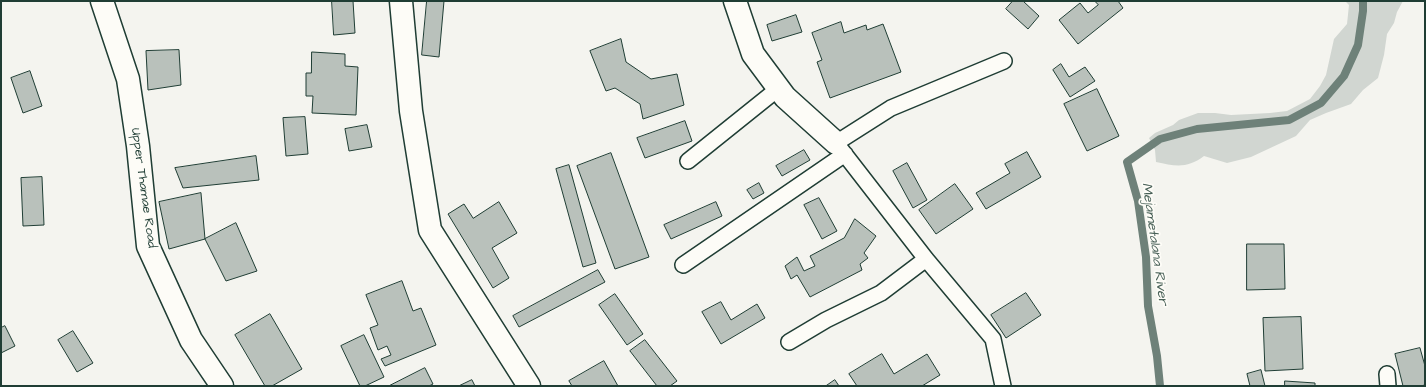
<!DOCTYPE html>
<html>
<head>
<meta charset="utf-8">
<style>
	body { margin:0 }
	#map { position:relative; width:1426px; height:387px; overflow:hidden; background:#f4f4ef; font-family:"Architects Daughter",sans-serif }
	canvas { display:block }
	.frame { position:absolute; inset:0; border:2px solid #1f3d34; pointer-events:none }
</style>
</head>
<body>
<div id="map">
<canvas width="1426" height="387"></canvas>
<div class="frame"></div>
</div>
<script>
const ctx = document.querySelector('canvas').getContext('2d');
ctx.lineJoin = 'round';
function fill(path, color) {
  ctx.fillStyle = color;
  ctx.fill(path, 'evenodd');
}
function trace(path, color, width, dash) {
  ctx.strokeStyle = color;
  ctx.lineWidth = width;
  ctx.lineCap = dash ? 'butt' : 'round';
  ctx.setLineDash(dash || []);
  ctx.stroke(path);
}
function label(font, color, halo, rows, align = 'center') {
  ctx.font = font + ' "Architects Daughter",sans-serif';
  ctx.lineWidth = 3.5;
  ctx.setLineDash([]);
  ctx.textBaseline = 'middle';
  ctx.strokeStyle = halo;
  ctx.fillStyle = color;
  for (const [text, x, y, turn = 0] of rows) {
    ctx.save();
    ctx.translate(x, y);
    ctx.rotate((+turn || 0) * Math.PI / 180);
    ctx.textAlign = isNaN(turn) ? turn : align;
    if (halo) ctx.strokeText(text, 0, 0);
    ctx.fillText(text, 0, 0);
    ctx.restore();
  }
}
const green = new Path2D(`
	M 1345,1 L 1403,1 L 1397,12 L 1394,23 L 1387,34 L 1384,55 L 1378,78 L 1363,90 L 1351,104 L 1326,113 L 1310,120 L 1296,136 L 1251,157 L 1227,163 L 1204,156 C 1187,169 1175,166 1156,162 L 1155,150 L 1149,138 L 1155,133 L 1173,125 L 1179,120 L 1198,113 L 1215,113 L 1231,115 L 1270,113 L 1287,111 L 1310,99 L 1320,86 L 1326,75 L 1334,39 L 1347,24 L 1349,5 Z`);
const stream = new Path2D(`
	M 1160,386 L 1157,356 L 1148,306 L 1146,257 L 1138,201 L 1127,162 L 1160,139 L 1197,129 L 1289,120 L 1321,103 L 1344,76 L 1358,45 L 1363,11 L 1363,1`);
const building = new Path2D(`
	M 332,1 L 353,1 L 355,33 L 334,35 Z
	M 427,1 L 444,1 L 439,57 L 422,55 Z
	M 1013,1 L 1023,1 L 1039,16 L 1028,29 L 1006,9 Z
	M 1095,1 L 1118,1 L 1123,8 L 1078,44 L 1059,20 L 1080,3 L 1088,13 L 1098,5 Z
	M 796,15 L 802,32 L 772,41 L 767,25 Z
	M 841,22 L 844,33 L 866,25 L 867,30 L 883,24 L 901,72 L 830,98 L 817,62 L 822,60 L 812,33 Z
	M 621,39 L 626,62 L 651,79 L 677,74 L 684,105 L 643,119 L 640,104 L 615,88 L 606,91 L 590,51 Z
	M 179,50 L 181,85 L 148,90 L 146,51 Z
	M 312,52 L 345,54 L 345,66 L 358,67 L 356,115 L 312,113 L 313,96 L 306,96 L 306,73 L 311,73 Z
	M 1061,64 L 1069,77 L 1085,67 L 1095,81 L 1070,97 L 1053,70 Z
	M 30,71 L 42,106 L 23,113 L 11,78 Z
	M 1097,89 L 1119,136 L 1087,151 L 1064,104 Z
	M 305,117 L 308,154 L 286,156 L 283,118 Z
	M 685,121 L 692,141 L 645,158 L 637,138 Z
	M 367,125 L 372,147 L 349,151 L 345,129 Z
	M 804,150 L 810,160 L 782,176 L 776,166 Z
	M 1027,152 L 1041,177 L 986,209 L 976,193 L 1010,173 L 1005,164 Z
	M 611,153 L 649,257 L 615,269 L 577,166 Z
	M 256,156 L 259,180 L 183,188 L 175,168 Z
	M 907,163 L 927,200 L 913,208 L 893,171 Z
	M 569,165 L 596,263 L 583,267 L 556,169 Z
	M 42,177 L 44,225 L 23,226 L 21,178 Z
	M 759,183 L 764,193 L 753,199 L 747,190 Z
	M 955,184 L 973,209 L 936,234 L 919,210 Z
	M 201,193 L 205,239 L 169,249 L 159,202 Z
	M 819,198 L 837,231 L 822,239 L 804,205 Z
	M 499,202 L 517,233 L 492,248 L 509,278 L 493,288 L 448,214 L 464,204 L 473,218 Z
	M 716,202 L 722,216 L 671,239 L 664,225 Z
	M 855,219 L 876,236 L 864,253 L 868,258 L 860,264 L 862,270 L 810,297 L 797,275 L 791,279 L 785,266 L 797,257 L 804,271 L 815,266 L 810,256 L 844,238 Z
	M 236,223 L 257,271 L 226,281 L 205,239 Z
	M 1247,244 L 1284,244 L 1285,289 L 1247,290 Z
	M 598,270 L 605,282 L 519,327 L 513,316 Z
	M 402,281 L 413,311 L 421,308 L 436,345 L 385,366 L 381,359 L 391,355 L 387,346 L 378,350 L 370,328 L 378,325 L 366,295 Z
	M 1026,293 L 1041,315 L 1006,338 L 991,315 Z
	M 615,294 L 643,334 L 627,345 L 599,305 Z
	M 721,302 L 731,320 L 757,304 L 765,318 L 721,344 L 702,312 Z
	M 270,314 L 302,369 L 272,386 L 265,386 L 235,335 Z
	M 1301,317 L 1303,369 L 1265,371 L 1263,318 Z
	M 5,326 L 15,346 L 1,353 L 1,328 Z
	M 73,331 L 93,363 L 77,372 L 58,340 Z
	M 364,335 L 384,377 L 365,386 L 360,386 L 341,346 Z
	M 645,340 L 677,381 L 670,386 L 657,386 L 630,351 Z
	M 1420,348 L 1425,366 L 1425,385 L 1420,386 L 1403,386 L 1395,354 Z
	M 882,354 L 894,374 L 927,354 L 940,375 L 922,386 L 857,386 L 849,374 Z
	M 604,361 L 618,386 L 572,386 L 569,381 Z
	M 425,368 L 433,384 L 429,386 L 389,386 Z
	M 1261,370 L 1265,386 L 1250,386 L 1247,374 Z
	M 472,380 L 475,386 L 459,386 Z
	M 835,380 L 839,386 L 826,386 Z
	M 1285,381 L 1315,383 L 1315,386 L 1285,386 Z`);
const service = new Path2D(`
	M 688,161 L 779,88
	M 683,265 L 845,154
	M 789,342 L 826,320 L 881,293 L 926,259
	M 1387,374 L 1388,386
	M 1003,386 L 993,339 L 926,259 L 836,143 L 891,108 L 1004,61`);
const minor = new Path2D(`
	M 401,1 L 411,111 L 430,230 L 529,386
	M 735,1 L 753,54 L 785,97 L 836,143`);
const tertiary = new Path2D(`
	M 102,1 L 128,79 L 138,146 L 148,246 L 191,340 L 222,386`);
const streetNames = [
	["Upper Thamae Road",143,188,82]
];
const waterNames = [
	["Mejametalana River",1154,244,82]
];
fill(green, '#d1d6d1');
trace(stream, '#6e8179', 8);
fill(building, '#b9c1bb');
trace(building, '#1f3d34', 1);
trace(service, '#1f3d34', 18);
trace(minor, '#1f3d34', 25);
trace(tertiary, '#1f3d34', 25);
trace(service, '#fdfcf7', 15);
trace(minor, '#fdfcf7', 22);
trace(tertiary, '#fdfcf7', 22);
label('13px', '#1f3d34', '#fdfcf7', streetNames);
label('italic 14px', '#475f56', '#fdfcf7', waterNames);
</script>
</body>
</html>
